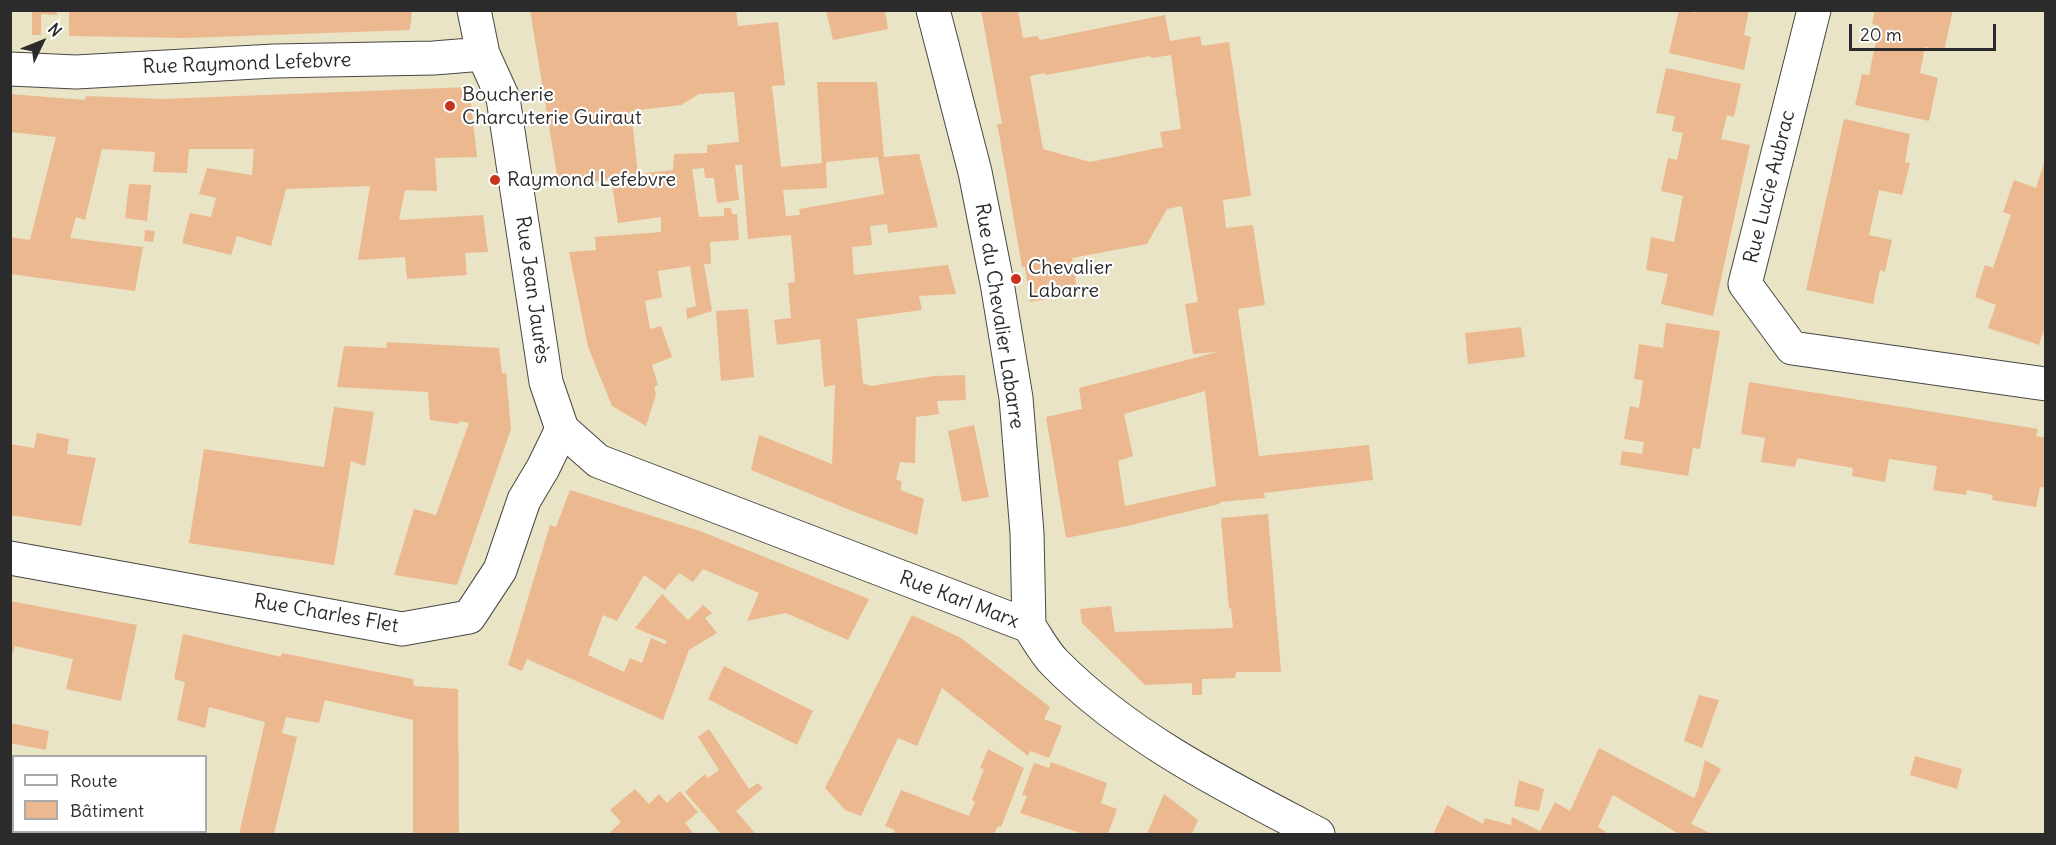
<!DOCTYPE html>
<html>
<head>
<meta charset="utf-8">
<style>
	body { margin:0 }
	#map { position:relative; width:2056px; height:845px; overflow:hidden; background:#e9e4c6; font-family:Delius,sans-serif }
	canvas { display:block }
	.frame { position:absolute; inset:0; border:12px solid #2b2b2b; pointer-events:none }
	.legend { position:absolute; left:12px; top:755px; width:195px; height:78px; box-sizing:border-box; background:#fff; border:2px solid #aaa; margin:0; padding:8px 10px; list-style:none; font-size:18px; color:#2b2b2b }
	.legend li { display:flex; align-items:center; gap:12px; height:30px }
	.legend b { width:30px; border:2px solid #aaa }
	.north { position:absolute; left:12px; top:12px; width:60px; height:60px; -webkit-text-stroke:4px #fff; paint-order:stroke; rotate:47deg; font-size:16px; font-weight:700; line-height:24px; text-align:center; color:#2b2b2b }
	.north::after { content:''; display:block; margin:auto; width:21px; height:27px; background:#2b2b2b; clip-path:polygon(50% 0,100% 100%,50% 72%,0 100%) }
	.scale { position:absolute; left:1849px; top:24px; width:147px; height:27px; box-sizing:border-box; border:3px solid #2b2b2b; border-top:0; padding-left:8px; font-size:18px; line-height:21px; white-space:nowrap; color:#2b2b2b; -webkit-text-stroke:4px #fff; paint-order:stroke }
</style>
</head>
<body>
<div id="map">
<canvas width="2056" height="845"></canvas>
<div class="frame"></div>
<ul class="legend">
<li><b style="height:8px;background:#fff"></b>Route</li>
<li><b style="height:16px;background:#ecb88f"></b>Bâtiment</li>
</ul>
<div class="north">N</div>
<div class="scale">20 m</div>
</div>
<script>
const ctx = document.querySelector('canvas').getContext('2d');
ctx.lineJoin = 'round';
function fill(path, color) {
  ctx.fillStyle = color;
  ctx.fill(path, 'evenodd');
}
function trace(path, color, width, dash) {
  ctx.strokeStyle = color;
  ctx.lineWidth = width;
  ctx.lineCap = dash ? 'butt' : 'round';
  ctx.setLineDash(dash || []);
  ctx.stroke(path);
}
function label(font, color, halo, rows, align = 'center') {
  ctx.font = font + ' Delius,sans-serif';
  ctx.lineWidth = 4.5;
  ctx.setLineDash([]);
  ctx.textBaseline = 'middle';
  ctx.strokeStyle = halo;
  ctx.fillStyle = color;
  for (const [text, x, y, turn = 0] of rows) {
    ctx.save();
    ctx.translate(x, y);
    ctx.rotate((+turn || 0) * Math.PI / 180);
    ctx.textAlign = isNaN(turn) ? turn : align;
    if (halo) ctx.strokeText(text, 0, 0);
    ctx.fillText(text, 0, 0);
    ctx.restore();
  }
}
const building = new Path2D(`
	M 32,10 L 57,10 L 57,15 L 41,14 L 41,35 L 32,35 Z
	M 69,10 L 297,12 L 412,10 L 410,30 L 185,38 L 69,36 Z
	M 530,10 L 736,10 L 738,26 L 778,22 L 785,85 L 772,86 L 781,167 L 822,163 L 817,82 L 877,82 L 884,157 L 919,154 L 938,227 L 888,233 L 887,224 L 870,226 L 872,245 L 852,247 L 854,275 L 948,265 L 956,294 L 919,296 L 922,310 L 857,319 L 863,383 L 871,386 L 934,376 L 965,375 L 966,400 L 937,401 L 939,414 L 916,417 L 915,463 L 900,462 L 896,479 L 902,482 L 900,490 L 924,499 L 917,535 L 855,512 L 751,470 L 759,435 L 832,464 L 835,385 L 824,387 L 820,339 L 777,345 L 774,320 L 791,318 L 788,283 L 795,282 L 791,235 L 748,239 L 742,165 L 735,165 L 739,200 L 717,203 L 714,178 L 705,178 L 704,168 L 692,169 L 699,217 L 724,216 L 724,208 L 731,208 L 732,214 L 737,214 L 739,240 L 710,242 L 711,264 L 704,264 L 712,311 L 687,319 L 686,309 L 696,306 L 690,266 L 658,271 L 662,297 L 645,301 L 650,329 L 661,326 L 672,357 L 652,365 L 658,385 L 654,387 L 656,394 L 646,426 L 612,406 L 588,347 L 569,252 L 596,250 L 595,237 L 661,232 L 661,217 L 618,223 L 611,179 L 559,187 ZM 734,92 L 739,142 L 707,145 L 707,153 L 674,154 L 673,170 L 638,174 L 631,111 L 681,105 L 699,94 ZM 878,157 L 884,194 L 799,209 L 800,215 L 786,216 L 783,190 L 827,188 L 826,162 Z
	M 826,10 L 885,10 L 888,29 L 833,40 Z
	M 981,10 L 1018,10 L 1023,38 L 1037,36 L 1040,40 L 1165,15 L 1170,41 L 1200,36 L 1202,46 L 1229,42 L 1251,196 L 1223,200 L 1226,228 L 1253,225 L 1265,305 L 1238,309 L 1259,456 L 1369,445 L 1373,480 L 1264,493 L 1265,498 L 1220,502 L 1219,504 L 1127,526 L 1066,538 L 1046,417 L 1082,409 L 1079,388 L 1217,352 L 1193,354 L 1185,304 L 1198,302 L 1182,206 L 1167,209 L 1147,244 L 1072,258 L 1078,294 L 1030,302 L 1025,267 L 1022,267 L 1000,139 L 997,124 L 1002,124 ZM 1171,55 L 1181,129 L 1160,132 L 1163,147 L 1090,162 L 1043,149 L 1030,76 L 1045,73 L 1046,75 L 1150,56 L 1151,58 ZM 1205,391 L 1216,486 L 1125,506 L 1118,461 L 1133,456 L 1124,414 Z
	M 1679,10 L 1697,13 L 1697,10 L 1749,10 L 1744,35 L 1751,37 L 1744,70 L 1669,53 Z
	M 1875,10 L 1953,10 L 1944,51 L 1925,47 L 1920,73 L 1938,78 L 1929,121 L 1855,105 L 1862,74 L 1869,75 L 1879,26 L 1872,24 Z
	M 1666,68 L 1741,84 L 1734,117 L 1727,115 L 1721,139 L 1750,145 L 1713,316 L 1661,304 L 1668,274 L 1646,270 L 1651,237 L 1674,242 L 1683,196 L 1661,191 L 1668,158 L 1677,160 L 1683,133 L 1672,131 L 1675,116 L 1656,113 Z
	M 469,87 L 477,157 L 435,158 L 437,191 L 405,190 L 399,220 L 483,215 L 488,252 L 465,253 L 467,275 L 407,279 L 405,257 L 358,260 L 370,186 L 286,189 L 271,246 L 237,236 L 231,255 L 182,243 L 190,213 L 211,217 L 216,198 L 199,194 L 207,168 L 252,175 L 254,149 L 189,149 L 187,173 L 153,172 L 155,152 L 102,149 L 85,220 L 76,217 L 70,238 L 143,247 L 135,291 L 10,274 L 10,237 L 30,240 L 56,137 L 10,132 L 10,94 L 85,100 L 86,96 L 162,99 Z
	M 1844,119 L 1910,134 L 1905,162 L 1910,163 L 1902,195 L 1879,190 L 1869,235 L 1892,240 L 1885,272 L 1880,270 L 1873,304 L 1806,290 Z
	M 2045,160 L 2046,324 L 2039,345 L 1988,328 L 1996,305 L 1975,297 L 1985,265 L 1993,268 L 2011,215 L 2003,212 L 2014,180 L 2036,188 Z
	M 129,184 L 151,185 L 147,221 L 125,218 Z
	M 145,230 L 155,231 L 153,242 L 144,241 Z
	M 748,309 L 754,377 L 721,381 L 716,311 Z
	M 1666,323 L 1720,331 L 1700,449 L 1693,448 L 1688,476 L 1620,465 L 1622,451 L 1642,454 L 1644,442 L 1624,439 L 1630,406 L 1639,408 L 1643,380 L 1634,379 L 1639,344 L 1663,348 Z
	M 1521,327 L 1525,357 L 1468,364 L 1465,333 Z
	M 387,342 L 499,348 L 502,373 L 506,373 L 511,429 L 457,585 L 394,575 L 414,509 L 436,515 L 469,423 L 460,421 L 458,424 L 430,420 L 428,392 L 337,387 L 344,346 L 386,348 Z
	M 1749,382 L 2038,429 L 2036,436 L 2046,438 L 2046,488 L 2040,487 L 2036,507 L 1992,500 L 1993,495 L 1967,490 L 1966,495 L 1933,490 L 1937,466 L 1889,459 L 1885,482 L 1852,476 L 1853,468 L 1797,458 L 1795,467 L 1761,462 L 1765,438 L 1741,434 Z
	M 334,407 L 374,412 L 365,466 L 351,461 L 334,565 L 189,543 L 204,449 L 324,467 Z
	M 974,425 L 989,497 L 962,502 L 948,431 Z
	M 37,433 L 69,439 L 67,454 L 96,458 L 81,526 L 10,515 L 10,444 L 34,448 Z
	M 570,490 L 700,531 L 869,599 L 848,640 L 786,613 L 747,621 L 759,593 L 703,569 L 693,582 L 679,573 L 665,590 L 644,575 L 617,621 L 603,615 L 588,655 L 624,672 L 630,658 L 642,663 L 651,638 L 665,644 L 667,641 L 635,628 L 662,594 L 688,620 L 703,605 L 712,613 L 705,618 L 717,633 L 689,650 L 663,720 L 527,659 L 522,671 L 508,665 L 550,525 L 556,527 Z
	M 1268,514 L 1281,672 L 1236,672 L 1235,678 L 1202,679 L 1202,695 L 1192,695 L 1192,683 L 1145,685 L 1082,623 L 1080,609 L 1111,606 L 1115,632 L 1233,628 L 1231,608 L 1229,609 L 1221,518 Z
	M 10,601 L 137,625 L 121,701 L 66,689 L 73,659 L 15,646 L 10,661 Z
	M 912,615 L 961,638 L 1050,707 L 1044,719 L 1062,726 L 1049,758 L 1030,751 L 1028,756 L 942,688 L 917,746 L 898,738 L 861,816 L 845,810 L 825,788 Z
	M 183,634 L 281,657 L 282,653 L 413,679 L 414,686 L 458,689 L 459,834 L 413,834 L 413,720 L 325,700 L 319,723 L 286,717 L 282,733 L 297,737 L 274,834 L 239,834 L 265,722 L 209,707 L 205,728 L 177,720 L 185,682 L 174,679 Z
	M 724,666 L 813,711 L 797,745 L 708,699 Z
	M 1699,695 L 1719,700 L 1702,748 L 1684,741 Z
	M 10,723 L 49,731 L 46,750 L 10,743 Z
	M 709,729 L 749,789 L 758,783 L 763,788 L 736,811 L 756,834 L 721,834 L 685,792 L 705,774 L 708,778 L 719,770 L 698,737 Z
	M 1599,748 L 1694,798 L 1698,790 L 1705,760 L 1721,769 L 1691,824 L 1712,834 L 1679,834 L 1613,795 L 1598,827 L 1609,834 L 1433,834 L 1447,805 L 1483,824 L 1485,818 L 1511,825 L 1512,817 L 1540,831 L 1555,802 L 1570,811 Z
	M 988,749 L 1024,768 L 1001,827 L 998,826 L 994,834 L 892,834 L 895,830 L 885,826 L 901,790 L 969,816 L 975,802 L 972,800 L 984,769 L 980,768 Z
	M 1915,756 L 1962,769 L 1957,789 L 1910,775 Z
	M 1051,762 L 1107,783 L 1101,803 L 1117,809 L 1108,834 L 1083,834 L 1020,813 L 1027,796 L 1022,795 L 1034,763 L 1049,768 Z
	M 1519,780 L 1544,789 L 1539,811 L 1514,806 Z
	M 635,789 L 649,804 L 659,794 L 667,803 L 680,791 L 698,812 L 685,823 L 694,834 L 608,834 L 621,822 L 610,810 Z
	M 1164,794 L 1198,820 L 1192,834 L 1147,834 Z
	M 10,822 L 14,823 L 14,832 L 53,832 L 62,834 L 10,834 Z`);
const minor = new Path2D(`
	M 474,10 L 483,54 L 503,98 L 546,382 L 562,429
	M 933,10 L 975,172 L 997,283 L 1016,398 L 1027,533 L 1029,626
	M 1814,10 L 1745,284 L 1792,348 L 2046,384
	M 10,69 L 76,72 L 274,61 L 434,58 L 483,54
	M 562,429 L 598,461 L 1029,626 C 1037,638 1045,653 1055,663 C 1129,738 1226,786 1318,834
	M 10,558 L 402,629 L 469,617 L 500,570 L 524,500 L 543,468 L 562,429`);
const markers = [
	[450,106,6,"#c8321e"],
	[495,180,6,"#c8321e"],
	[1016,279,6,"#c8321e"]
];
const streetNames = [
	["Rue Raymond Lefebvre",247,64,-2],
	["Rue Lucie Aubrac",1770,187,-76],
	["Rue Jean Jaurès",532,290,82],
	["Rue du Chevalier Labarre",999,316,81],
	["Rue Karl Marx",959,600,21],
	["Rue Charles Flet",326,614,10]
];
const poiNames = [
	["Boucherie",462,95],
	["Charcuterie Guiraut",462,118],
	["Raymond Lefebvre",507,180],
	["Chevalier",1028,268],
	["Labarre",1028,291]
];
fill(building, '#ecb88f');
trace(minor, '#484742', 35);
trace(minor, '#fff', 33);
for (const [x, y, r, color] of markers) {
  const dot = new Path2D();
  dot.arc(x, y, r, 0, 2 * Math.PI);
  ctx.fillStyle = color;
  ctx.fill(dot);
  trace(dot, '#fff', 2);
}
label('20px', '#2b2b2b', '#fff', streetNames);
label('20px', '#2b2b2b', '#fff', poiNames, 'left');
</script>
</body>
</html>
